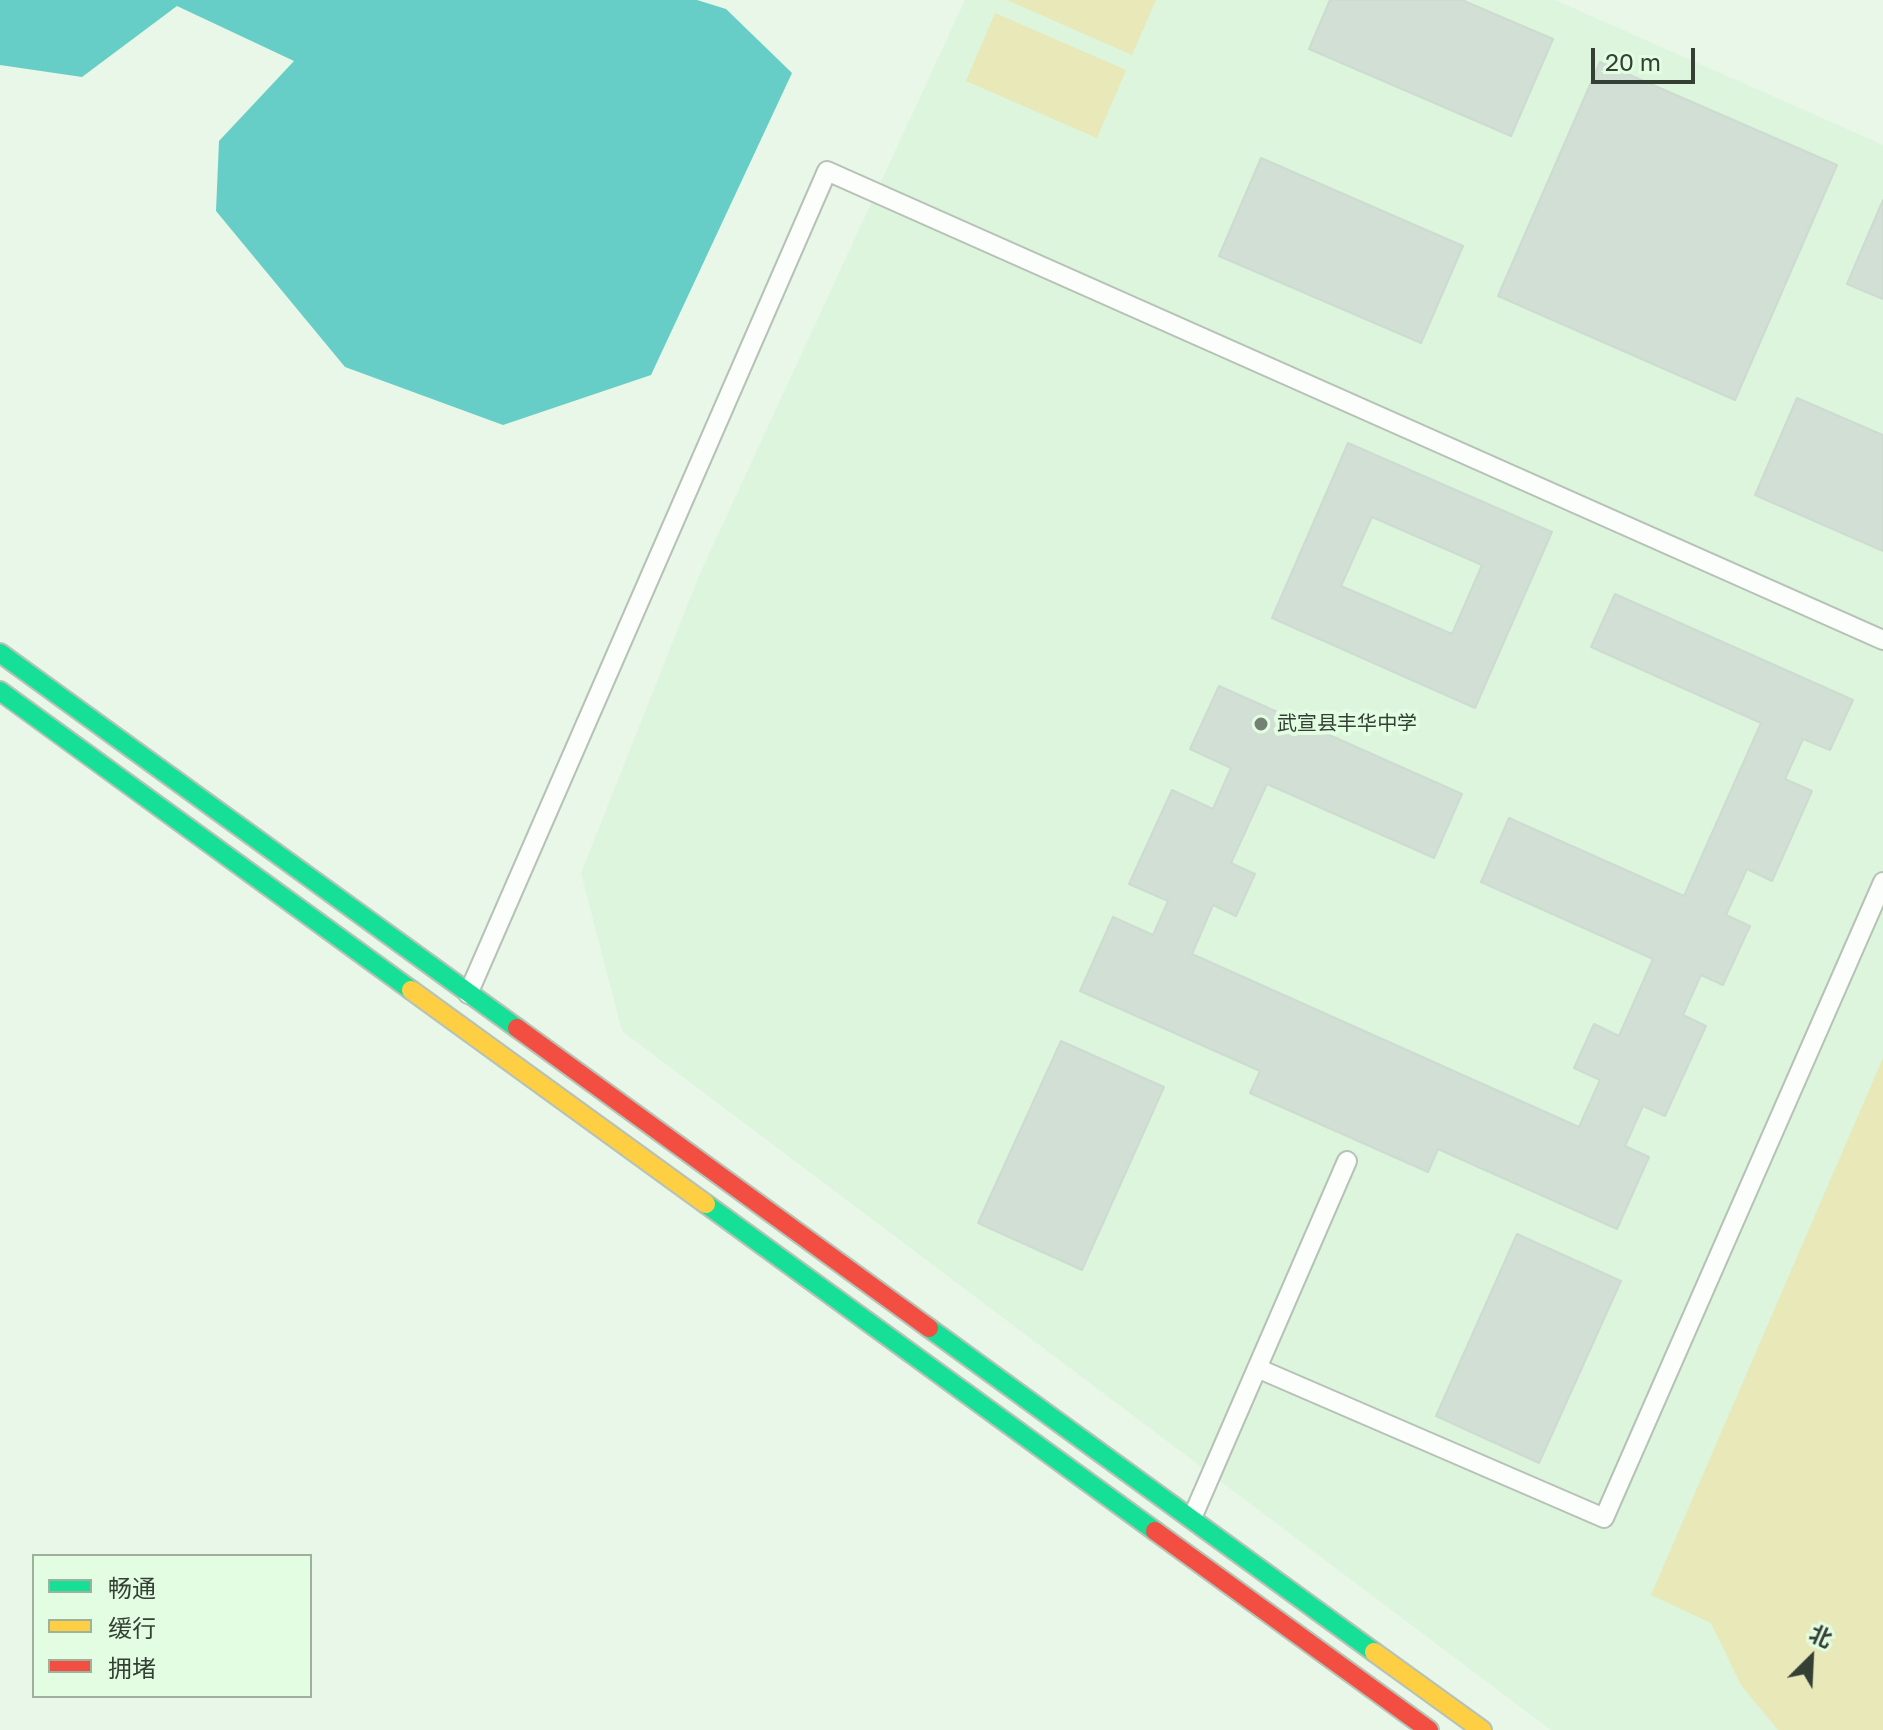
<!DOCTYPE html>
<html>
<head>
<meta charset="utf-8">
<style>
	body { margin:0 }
	#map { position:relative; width:1883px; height:1730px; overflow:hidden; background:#e8f7e8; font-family:"Golos Text","Noto Sans SC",sans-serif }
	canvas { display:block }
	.legend { position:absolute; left:32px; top:1554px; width:280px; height:144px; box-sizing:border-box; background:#e2fde2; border:2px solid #9db19d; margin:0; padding:10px 14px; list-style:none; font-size:24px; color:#354035 }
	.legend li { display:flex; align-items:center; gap:16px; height:40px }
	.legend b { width:40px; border:2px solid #9db19d }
	.north { position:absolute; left:1771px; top:1618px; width:80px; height:80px; -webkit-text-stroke:6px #e2fde2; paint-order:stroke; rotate:24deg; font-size:22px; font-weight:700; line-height:32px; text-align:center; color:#354035 }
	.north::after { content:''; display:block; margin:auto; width:28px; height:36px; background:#354035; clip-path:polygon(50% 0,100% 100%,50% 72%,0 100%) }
	.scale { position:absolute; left:1591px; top:48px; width:104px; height:36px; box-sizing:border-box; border:4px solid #354035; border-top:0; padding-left:10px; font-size:24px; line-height:28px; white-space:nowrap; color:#354035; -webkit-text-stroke:6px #e2fde2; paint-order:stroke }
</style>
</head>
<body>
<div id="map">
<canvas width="1883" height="1730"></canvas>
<ul class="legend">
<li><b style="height:10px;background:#16e098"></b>畅通</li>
<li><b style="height:10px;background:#ffcf43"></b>缓行</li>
<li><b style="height:10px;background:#f24e42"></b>拥堵</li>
</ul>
<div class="north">北</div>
<div class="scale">20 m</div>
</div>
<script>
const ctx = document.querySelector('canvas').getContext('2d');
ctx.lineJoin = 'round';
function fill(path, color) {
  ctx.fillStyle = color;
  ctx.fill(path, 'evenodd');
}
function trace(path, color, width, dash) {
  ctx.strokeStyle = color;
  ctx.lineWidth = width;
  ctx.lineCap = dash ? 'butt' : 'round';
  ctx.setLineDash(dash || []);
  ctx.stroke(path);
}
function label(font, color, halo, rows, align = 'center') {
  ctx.font = font + ' "Golos Text","Noto Sans SC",sans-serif';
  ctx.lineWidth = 8;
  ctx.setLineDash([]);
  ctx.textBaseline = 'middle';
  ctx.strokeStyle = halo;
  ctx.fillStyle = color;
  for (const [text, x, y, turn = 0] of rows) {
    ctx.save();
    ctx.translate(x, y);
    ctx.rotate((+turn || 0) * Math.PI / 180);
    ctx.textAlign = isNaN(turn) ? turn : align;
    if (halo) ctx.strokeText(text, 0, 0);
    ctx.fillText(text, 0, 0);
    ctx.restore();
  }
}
const built = new Path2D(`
	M 965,0 L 1555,0 L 1883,145 L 1883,1730 L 1551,1730 L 622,1031 L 581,873 L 699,576 Z`);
const green = new Path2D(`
	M 1007,0 L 1156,0 L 1132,55 Z
	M 995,13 L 1126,70 L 1097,138 L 966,81 Z
	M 1883,1058 L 1883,1730 L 1778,1730 L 1741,1685 L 1711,1623 L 1651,1595 Z`);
const water = new Path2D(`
	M 0,0 L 697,0 L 726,9 L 792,73 L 651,375 L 503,425 L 345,367 L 216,211 L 219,141 L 294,61 L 177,6 L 82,77 L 0,65 Z`);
const building = new Path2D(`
	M 1330,0 L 1462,0 L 1553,39 L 1511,136 L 1309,49 Z
	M 1600,62 L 1837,165 L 1735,400 L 1498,296 Z
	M 1261,158 L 1463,246 L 1421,343 L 1219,256 Z
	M 1883,200 L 1883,299 L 1847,284 Z
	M 1797,398 L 1883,435 L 1883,551 L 1755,495 Z
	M 1348,443 L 1552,532 L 1475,708 L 1272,618 ZM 1372,517 L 1482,565 L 1452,634 L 1341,586 Z
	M 1615,594 L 1853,700 L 1830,750 L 1803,739 L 1785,779 L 1812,791 L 1772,881 L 1747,869 L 1726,915 L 1750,926 L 1723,985 L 1701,975 L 1683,1015 L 1706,1026 L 1665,1116 L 1643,1106 L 1625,1146 L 1649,1157 L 1617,1229 L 1438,1149 L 1428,1172 L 1250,1093 L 1260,1071 L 1080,991 L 1113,917 L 1153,935 L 1168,901 L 1129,884 L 1172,790 L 1213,809 L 1231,768 L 1190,749 L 1219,686 L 1462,794 L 1434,858 L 1267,784 L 1231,863 L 1255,874 L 1236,916 L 1213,905 L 1192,954 L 1579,1127 L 1600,1080 L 1574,1068 L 1594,1024 L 1619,1036 L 1653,959 L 1481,882 L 1509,818 L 1684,896 L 1761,723 L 1591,647 Z
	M 1061,1041 L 1164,1087 L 1082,1270 L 978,1223 Z
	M 1517,1234 L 1621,1281 L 1539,1463 L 1436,1416 Z`);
const lane = new Path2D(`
	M 468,994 L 827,171 L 1883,640
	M 1257,1368 L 1604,1518 L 1883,882
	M 1192,1518 L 1347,1161`);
const fast = new Path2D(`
	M 0,653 L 517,1028
	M 0,691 L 411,990
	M 706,1204 L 1155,1531
	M 929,1328 L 1374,1652`);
const slow = new Path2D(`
	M 411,990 L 706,1204
	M 1374,1652 L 1482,1730`);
const jam = new Path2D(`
	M 517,1028 L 929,1328
	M 1155,1531 L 1429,1730`);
const markers = [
	[1261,724,8,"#748074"]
];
const poiNames = [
	["武宣县丰华中学",1277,724]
];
fill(built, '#dcf5dc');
fill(green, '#e8e8b8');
fill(water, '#66cec6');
fill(building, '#d1dfd5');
trace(building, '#cddbd1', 2);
trace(lane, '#b6c2b6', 22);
trace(fast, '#b6c2b6', 22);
trace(slow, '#b6c2b6', 22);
trace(jam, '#b6c2b6', 22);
trace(lane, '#fcfefc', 18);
trace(fast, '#16e098', 18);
trace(slow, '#ffcf43', 18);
trace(jam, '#f24e42', 18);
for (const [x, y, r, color] of markers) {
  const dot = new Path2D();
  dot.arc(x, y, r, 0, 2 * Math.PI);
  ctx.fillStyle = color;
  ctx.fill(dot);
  trace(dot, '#e2fde2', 3);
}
label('20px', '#354035', '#e2fde2', poiNames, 'left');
</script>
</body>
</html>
